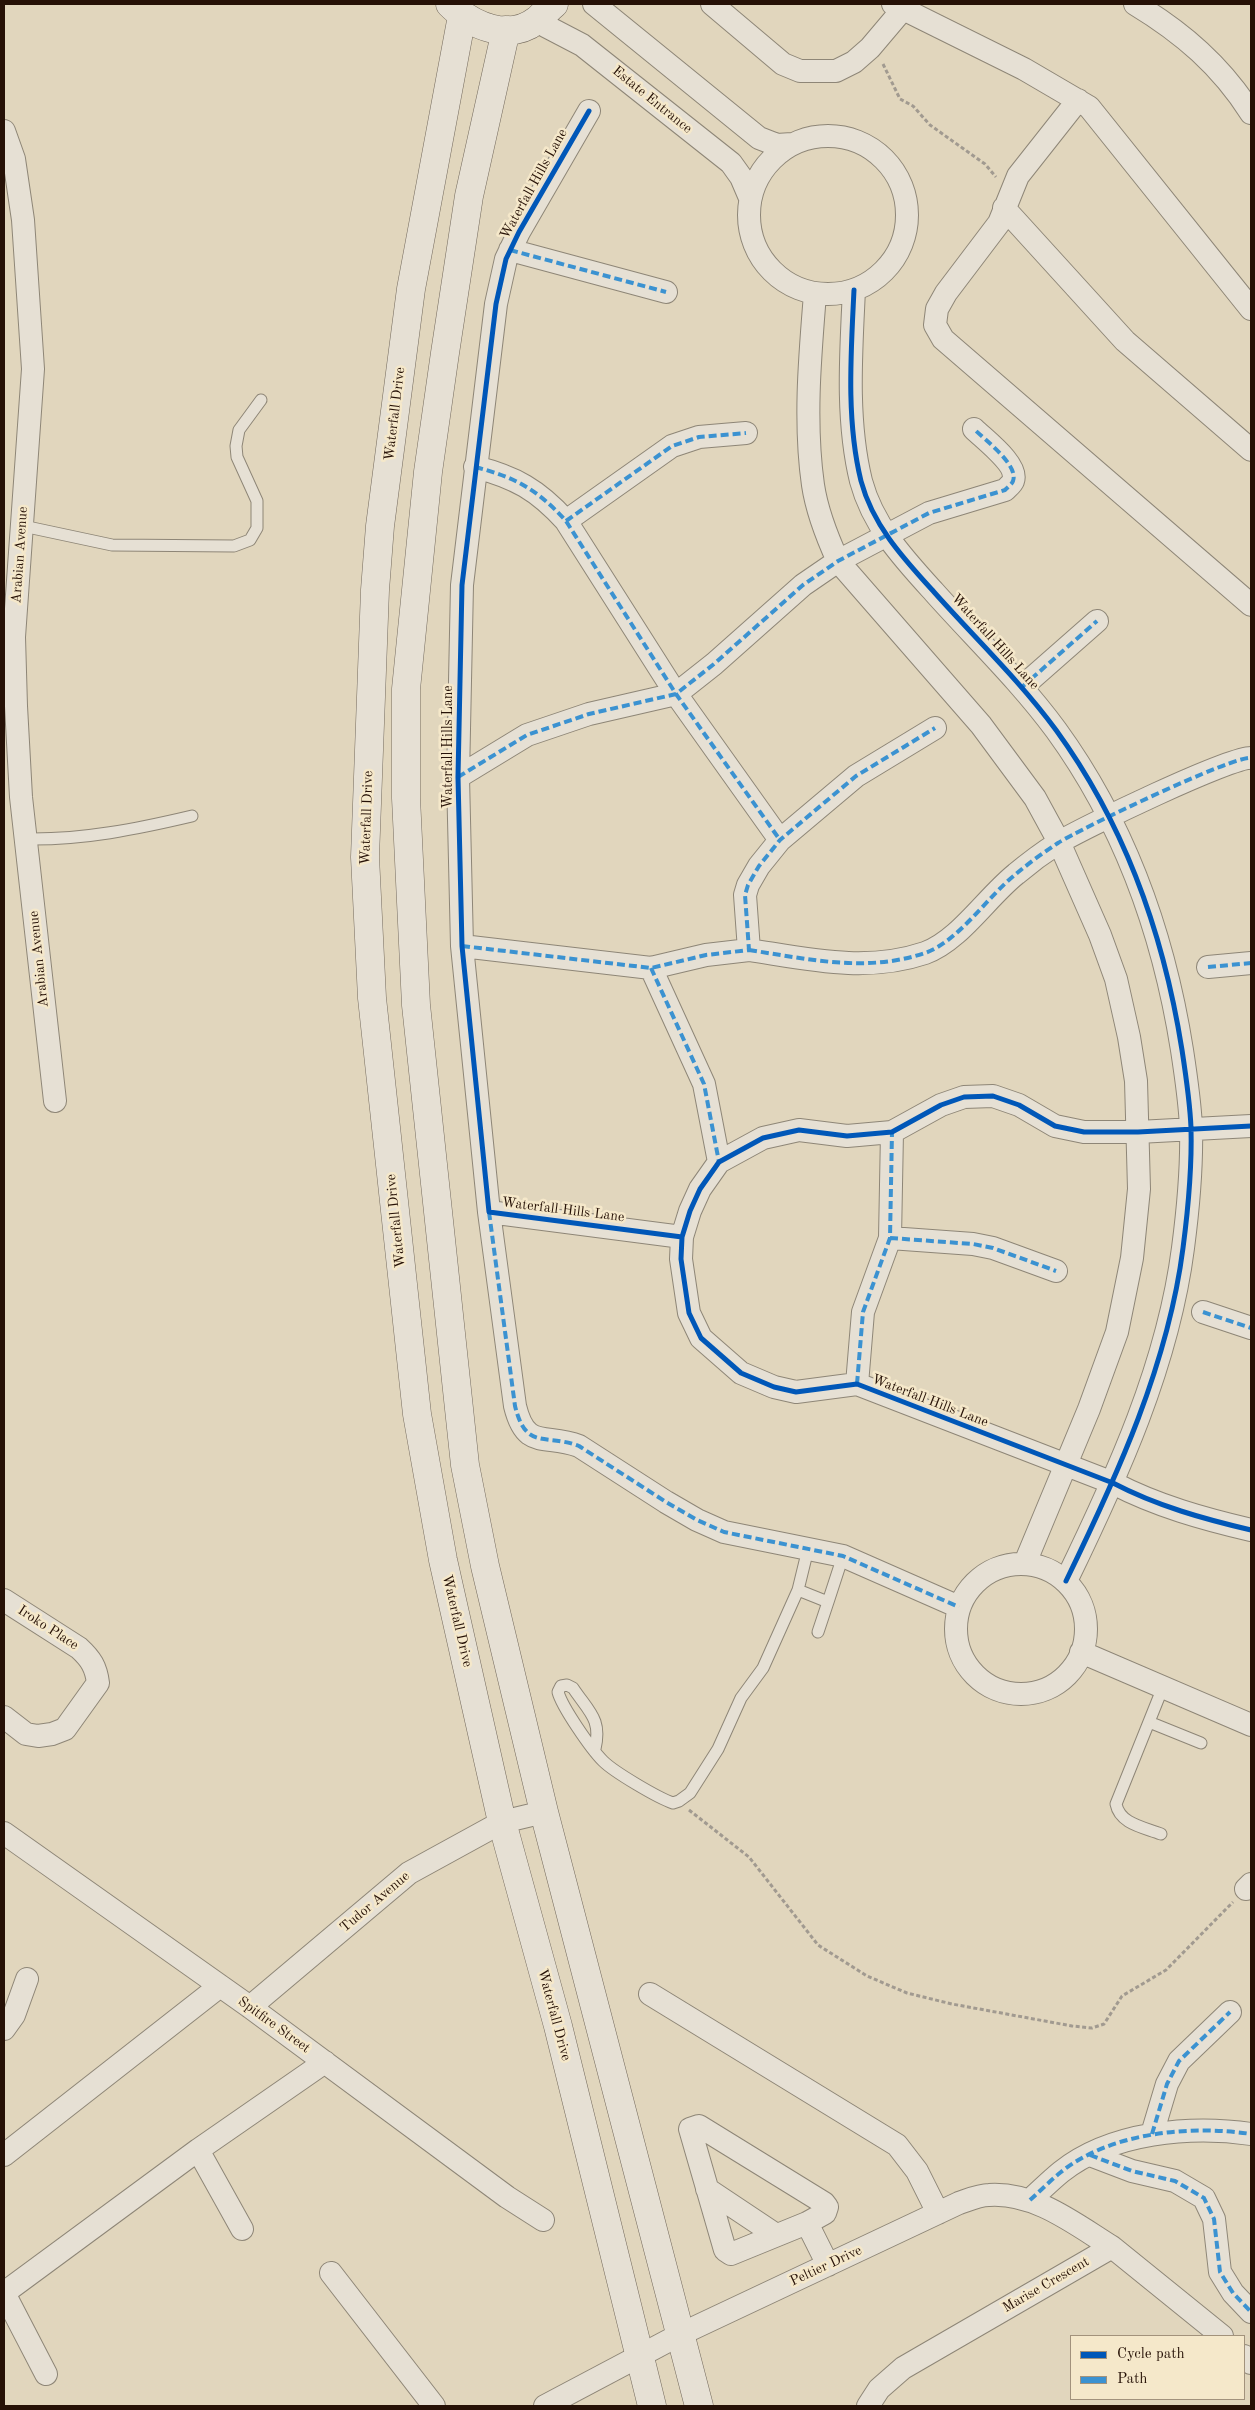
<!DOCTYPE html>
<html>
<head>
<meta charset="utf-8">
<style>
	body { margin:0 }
	#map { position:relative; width:1255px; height:2410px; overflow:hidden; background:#e1d6bd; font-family:"Old Standard TT",serif }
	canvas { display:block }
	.frame { position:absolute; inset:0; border:5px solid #261106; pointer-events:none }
	.legend { position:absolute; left:1070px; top:2335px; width:175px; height:65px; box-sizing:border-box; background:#f5e8ca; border:1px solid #a2927c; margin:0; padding:6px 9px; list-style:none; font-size:15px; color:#261106 }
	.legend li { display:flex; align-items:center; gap:10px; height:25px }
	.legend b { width:25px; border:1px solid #a2927c }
</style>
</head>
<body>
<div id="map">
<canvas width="1255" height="2410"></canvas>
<div class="frame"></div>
<ul class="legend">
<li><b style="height:6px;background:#0057b8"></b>Cycle path</li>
<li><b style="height:6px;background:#3b92d1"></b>Path</li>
</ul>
</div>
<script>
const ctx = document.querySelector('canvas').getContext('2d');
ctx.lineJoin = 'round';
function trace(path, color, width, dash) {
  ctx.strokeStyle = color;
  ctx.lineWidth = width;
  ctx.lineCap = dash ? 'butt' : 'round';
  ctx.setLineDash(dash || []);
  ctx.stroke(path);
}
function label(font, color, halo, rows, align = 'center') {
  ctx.font = font + ' "Old Standard TT",serif';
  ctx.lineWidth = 5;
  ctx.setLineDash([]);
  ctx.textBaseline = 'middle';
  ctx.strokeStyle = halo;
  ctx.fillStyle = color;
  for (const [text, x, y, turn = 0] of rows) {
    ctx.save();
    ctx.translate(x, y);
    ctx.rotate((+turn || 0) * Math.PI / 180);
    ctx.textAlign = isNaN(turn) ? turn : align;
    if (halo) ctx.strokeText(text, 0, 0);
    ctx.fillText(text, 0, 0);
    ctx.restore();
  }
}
const path = new Path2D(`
	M 883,64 L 900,99 L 913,106 L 930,125 L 985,164 L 996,177
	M 689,1810 L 749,1857 L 818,1945 L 867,1976 L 907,1993 L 952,2004 L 1072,2026 L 1092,2028 L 1104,2024 L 1122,1996 L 1166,1970 L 1233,1902`);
const service = new Path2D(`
	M 23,526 L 112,545 L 234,546 L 250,540 L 257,528 L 257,501 L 237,457 L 236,446 L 239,430 L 261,400
	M 26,839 C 83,840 137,829 192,816
	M 808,1549 L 798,1590 L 828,1602 L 818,1632
	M 828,1602 L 843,1556
	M 1149,1722 L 1201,1743
	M 595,1749 C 602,1719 589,1712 573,1688 L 567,1685 L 561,1686 L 558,1692 C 562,1707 591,1749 603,1761 C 614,1772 658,1798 673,1803 L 679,1801 L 690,1793 L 718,1749 L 741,1698 L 763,1668 L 798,1590
	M 1161,1834 C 1143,1827 1120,1824 1116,1804 L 1163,1687`);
const minor = new Path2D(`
	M 594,4 L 759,138 L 777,145 L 792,144
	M 712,4 L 783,64 L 800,71 L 836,71 L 854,62 L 870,48 L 903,9
	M 893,4 L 1024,69 L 1089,107 L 1251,309
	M 1135,4 C 1183,33 1221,66 1251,113
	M 536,21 L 582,45 L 731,163 L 741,177 L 750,198
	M 1078,100 L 1018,176 L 999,223 L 946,293 L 937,309 L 935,325 L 943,339 L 1251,605
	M 589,111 L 519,232 L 506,259 L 496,304 L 462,585 L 458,777 L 462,946 L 489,1212 L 682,1237
	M 4,131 L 14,159 L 23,220 L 33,369 L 14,637 L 16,706 L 21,797 L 55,1101
	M749 215a79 79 0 1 1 158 0a79 79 0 1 1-158 0Z
	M 1004,208 L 1125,341 L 1251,450
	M 510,250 L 666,292
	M 854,290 C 851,353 846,420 861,481 C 873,526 904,559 934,592 C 975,638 1020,681 1056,730 C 1125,825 1164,936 1182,1050 C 1186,1076 1190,1102 1191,1128 C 1192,1166 1188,1210 1183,1248 C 1168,1365 1117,1476 1066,1581
	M 815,294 C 810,356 804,422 813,485 C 817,512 827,537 838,561 L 981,725 L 1035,798 L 1059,842 L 1100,935 L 1116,979 L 1129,1037 L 1136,1081 L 1139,1189 L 1132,1258 L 1117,1332 L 1089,1409 L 1025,1563
	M 475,467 C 515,477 538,490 566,521 L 676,694 L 780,840
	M 566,521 L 672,446 L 699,437 L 746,433
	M 1022,687 L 1097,621
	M 458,777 L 527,735 L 589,714 L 676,694 L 714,664 L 803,585 L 838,561 L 929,513 L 1005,490 C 1008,487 1012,484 1013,481 C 1019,465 985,440 974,429
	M 462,946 L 651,968 L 706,955 L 749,950 L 745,895 L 748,885 L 759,866 L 780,840 L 856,776 L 935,728
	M 749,950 C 808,959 866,973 925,953 C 959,941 987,897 1016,874 C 1029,863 1044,852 1058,843 C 1080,829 1234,755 1251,758
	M 1208,967 L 1251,963
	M 651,968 L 704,1084 L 719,1162
	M 1251,1126 L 1138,1132 L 1084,1132 L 1055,1126 L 1019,1105 L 993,1096 L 964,1097 L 941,1105 L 892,1132 L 847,1136 L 799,1130 L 763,1138 L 719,1162 L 700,1189 L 690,1211 L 682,1237 L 681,1259 L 689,1313 L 701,1338 L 741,1373 L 774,1387 L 796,1392 L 857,1384 L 1113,1483 C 1157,1506 1204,1519 1251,1530
	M 489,1212 L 515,1406 C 526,1451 545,1433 579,1446 L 666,1502 L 697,1520 L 724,1532 L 843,1556 L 959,1607
	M 890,1238 L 973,1244 L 993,1248 L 1056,1271
	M 1203,1312 L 1251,1328
	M 857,1384 L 863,1312 L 890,1238 L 892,1132
	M956 1629a65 65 0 1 1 130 0a65 65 0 1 1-130 0Z
	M 4,1600 L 79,1648 C 91,1659 96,1667 98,1683 L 65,1729 L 52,1734 L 38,1736 L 26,1734 L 4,1717
	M 1081,1652 L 1251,1725
	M 4,1833 L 250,2007 L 507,2197 L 543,2220
	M 1246,1889 L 1251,1884
	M 650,1994 L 897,2145 L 917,2171 L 938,2213
	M 250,2007 L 409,1873 L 502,1822 L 544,1812
	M 4,2029 L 14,2015 L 27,1979
	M 1152,2134 L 1167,2084 L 1179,2061 L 1230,2012
	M 198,2150 L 242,2229
	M 4,2155 L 220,1986
	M 1090,2155 L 1132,2171 L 1175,2181 L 1204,2198 L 1214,2219 L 1220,2272 L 1233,2293 L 1251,2312
	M 707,2189 L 776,2235
	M 1030,2200 C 1040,2191 1050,2181 1061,2172 C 1111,2132 1191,2125 1251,2134
	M 807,2223 L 731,2254 L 725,2250 L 690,2129 L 699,2126 L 824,2203 L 827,2207 L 825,2213 L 807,2223 L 828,2265
	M 331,2273 L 434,2406
	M 4,2293 L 198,2150 L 325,2062
	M 4,2293 L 46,2374
	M 1244,2356 L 1251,2363
	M 545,2406 L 681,2334 L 959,2203 C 968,2200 979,2195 989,2195 C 1035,2192 1075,2224 1112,2247
	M 868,2406 L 879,2389 L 903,2368 L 1112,2247 L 1222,2336`);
const secondary = new Path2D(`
	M 450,4 C 472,26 509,42 537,20 C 543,15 548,9 554,4
	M 462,16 L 411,289 L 380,526 L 375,590 L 365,857 L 372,998 L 417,1414 L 443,1560 L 502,1822 L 558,2026 L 652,2406
	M 506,30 L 469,196 L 445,353 L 428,472 L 406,689 L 406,798 L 416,1005 L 465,1465 L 485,1566 L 544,1812 L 699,2406`);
const quiet = new Path2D(`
	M 510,250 L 666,292
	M 475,467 C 515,477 538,490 566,521 L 676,694 L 780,840
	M 566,521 L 672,446 L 699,437 L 746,433
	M 1022,687 L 1097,621
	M 458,777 L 527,735 L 589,714 L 676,694 L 714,664 L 803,585 L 838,561 L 929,513 L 1005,490 C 1008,487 1012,484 1013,481 C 1019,465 985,440 974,429
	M 462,946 L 651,968 L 706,955 L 749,950 L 745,895 L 748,885 L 759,866 L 780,840 L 856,776 L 935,728
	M 749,950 C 808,959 866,973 925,953 C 959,941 987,897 1016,874 C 1029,863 1044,852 1058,843 C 1080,829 1234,755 1251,758
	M 1208,967 L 1251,963
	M 651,968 L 704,1084 L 719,1162
	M 489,1212 L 515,1406 C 526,1451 545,1433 579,1446 L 666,1502 L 697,1520 L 724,1532 L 843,1556 L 959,1607
	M 890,1238 L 973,1244 L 993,1248 L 1056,1271
	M 1203,1312 L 1251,1328
	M 857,1384 L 863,1312 L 890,1238 L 892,1132
	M 1152,2134 L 1167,2084 L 1179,2061 L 1230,2012
	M 1090,2155 L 1132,2171 L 1175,2181 L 1204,2198 L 1214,2219 L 1220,2272 L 1233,2293 L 1251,2312
	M 1030,2200 C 1040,2191 1050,2181 1061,2172 C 1111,2132 1191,2125 1251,2134`);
const cycleway = new Path2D(`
	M 589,111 L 519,232 L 506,259 L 496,304 L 462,585 L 458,777 L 462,946 L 489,1212 L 682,1237
	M 854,290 C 851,353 846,420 861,481 C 873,526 904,559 934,592 C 975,638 1020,681 1056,730 C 1125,825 1164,936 1182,1050 C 1186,1076 1190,1102 1191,1128 C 1192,1166 1188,1210 1183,1248 C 1168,1365 1117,1476 1066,1581
	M 1251,1126 L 1138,1132 L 1084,1132 L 1055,1126 L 1019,1105 L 993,1096 L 964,1097 L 941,1105 L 892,1132 L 847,1136 L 799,1130 L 763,1138 L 719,1162 L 700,1189 L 690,1211 L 682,1237 L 681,1259 L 689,1313 L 701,1338 L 741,1373 L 774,1387 L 796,1392 L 857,1384 L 1113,1483 C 1157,1506 1204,1519 1251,1530`);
const streetNames = [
	["Estate Entrance",652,100,39],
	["Waterfall Hills Lane",534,184,-61],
	["Waterfall Drive",395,414,-83],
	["Arabian Avenue",20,555,-86],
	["Waterfall Hills Lane",995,642,48],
	["Waterfall Hills Lane",448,747,-90],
	["Waterfall Drive",367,818,-88],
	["Arabian Avenue",39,959,-96],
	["Waterfall Hills Lane",563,1210,7],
	["Waterfall Drive",396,1221,-96],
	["Waterfall Hills Lane",930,1401,21],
	["Waterfall Drive",457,1621,77],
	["Iroko Place",48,1628,33],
	["Tudor Avenue",375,1902,-40],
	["Waterfall Drive",554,2015,75],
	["Spitfire Street",274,2025,36],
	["Peltier Drive",826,2266,-25],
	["Marise Crescent",1046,2285,-30]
];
trace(service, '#8e8677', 13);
trace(minor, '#8e8677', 24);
trace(secondary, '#756b5e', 29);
trace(path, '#a19a90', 3, [4, 2.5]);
trace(service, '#e6e0d4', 11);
trace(minor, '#e6e0d4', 22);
trace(secondary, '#e6e0d4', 28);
trace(quiet, '#3b92d1', 4, [8, 4]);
trace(cycleway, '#0057b8', 5);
label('14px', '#261106', '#f5e8ca', streetNames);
</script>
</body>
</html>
